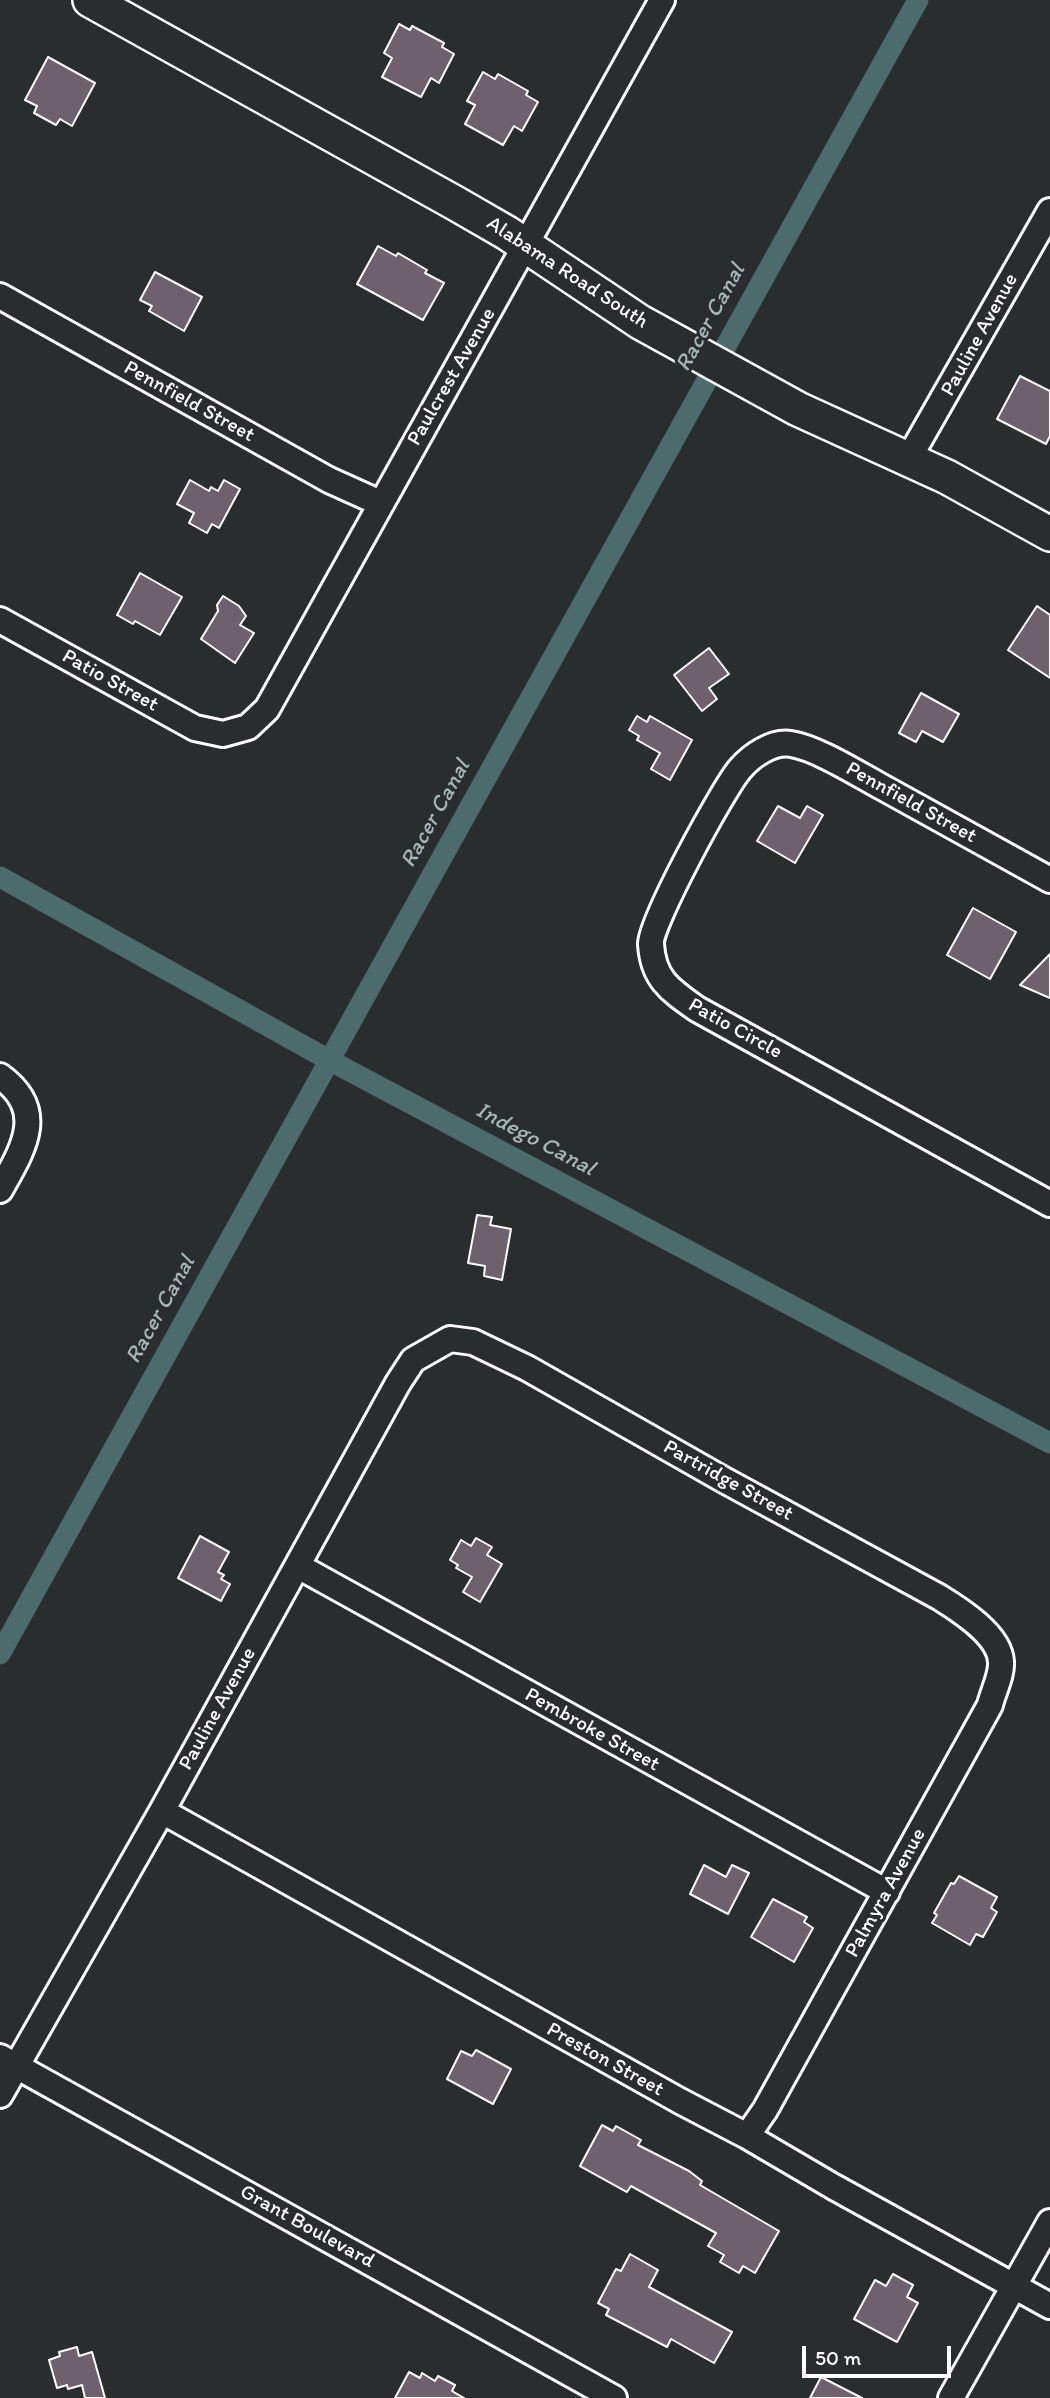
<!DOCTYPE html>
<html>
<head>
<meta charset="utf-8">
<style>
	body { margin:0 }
	#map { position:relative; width:1050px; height:2398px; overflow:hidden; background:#2a2d2e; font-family:Itim,sans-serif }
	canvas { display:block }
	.scale { position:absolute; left:802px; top:2346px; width:149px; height:32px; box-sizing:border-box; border:4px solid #fff; border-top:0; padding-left:9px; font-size:21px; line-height:24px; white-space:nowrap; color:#fff; -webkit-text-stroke:5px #2a2d2e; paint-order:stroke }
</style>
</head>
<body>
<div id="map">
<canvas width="1050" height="2398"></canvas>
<div class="scale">50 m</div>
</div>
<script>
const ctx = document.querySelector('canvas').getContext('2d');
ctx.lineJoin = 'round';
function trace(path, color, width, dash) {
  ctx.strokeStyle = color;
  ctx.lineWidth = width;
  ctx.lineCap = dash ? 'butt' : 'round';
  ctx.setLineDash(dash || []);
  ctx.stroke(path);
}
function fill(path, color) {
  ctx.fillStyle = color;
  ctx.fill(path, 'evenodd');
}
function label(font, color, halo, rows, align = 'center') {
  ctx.font = font + ' Itim,sans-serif';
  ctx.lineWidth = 6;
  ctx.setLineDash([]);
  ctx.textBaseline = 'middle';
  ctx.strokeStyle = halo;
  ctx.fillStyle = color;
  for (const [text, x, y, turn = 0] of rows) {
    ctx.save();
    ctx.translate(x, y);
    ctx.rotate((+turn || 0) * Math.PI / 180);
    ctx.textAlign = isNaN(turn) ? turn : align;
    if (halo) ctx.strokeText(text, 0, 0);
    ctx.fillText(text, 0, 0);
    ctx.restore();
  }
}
const canal = new Path2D(`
	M 0,877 L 329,1060 L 1050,1443
	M 0,1654 L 918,0`);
const building = new Path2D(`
	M 399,24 L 410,30 L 412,26 L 444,43 L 442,47 L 454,54 L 439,83 L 431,78 L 421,97 L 382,77 L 392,58 L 384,53 Z
	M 48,57 L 95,83 L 72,126 L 60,119 L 56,125 L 34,113 L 37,106 L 25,100 Z
	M 483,72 L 495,79 L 498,74 L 528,91 L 526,95 L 538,102 L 522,131 L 514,126 L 503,145 L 465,124 L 475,105 L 467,101 Z
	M 378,246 L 396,256 L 398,253 L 427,270 L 425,273 L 444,283 L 423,320 L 357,284 Z
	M 155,272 L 202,297 L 184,331 L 149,311 L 152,306 L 140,300 Z
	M 1020,376 L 1050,391 L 1050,436 L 1046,444 L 997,419 Z
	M 190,480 L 209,491 L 211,487 L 218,491 L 224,480 L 240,489 L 219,528 L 212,524 L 207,533 L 189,523 L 194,513 L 177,504 Z
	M 140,573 L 182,597 L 160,635 L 135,621 L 133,624 L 117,615 Z
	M 223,596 L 239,606 L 246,616 L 240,625 L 254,633 L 235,663 L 201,639 L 218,611 L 217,605 Z
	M 1037,606 L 1050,615 L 1050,678 L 1008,650 Z
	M 709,648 L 729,674 L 709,688 L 717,699 L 702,711 L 674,675 Z
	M 921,693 L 959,714 L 943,742 L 922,731 L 916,742 L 899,733 Z
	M 637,716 L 647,722 L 650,716 L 692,740 L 670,780 L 651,769 L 660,753 L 637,740 L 639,736 L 629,730 Z
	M 778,806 L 800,818 L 807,806 L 823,815 L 795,863 L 757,841 Z
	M 973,908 L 1016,932 L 990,979 L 947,955 Z
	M 1050,954 L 1050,998 L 1020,985 Z
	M 477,1215 L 492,1217 L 490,1225 L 511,1229 L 502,1280 L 484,1276 L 485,1266 L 468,1263 Z
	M 200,1536 L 229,1552 L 218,1572 L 224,1575 L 221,1579 L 230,1584 L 221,1601 L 178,1578 Z
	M 476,1538 L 492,1547 L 487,1555 L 502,1564 L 480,1602 L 463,1592 L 472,1577 L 456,1568 L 458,1565 L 450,1560 L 461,1540 L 471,1546 Z
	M 704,1865 L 726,1877 L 732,1865 L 749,1873 L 728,1914 L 690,1894 Z
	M 959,1876 L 997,1897 L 991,1908 L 997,1912 L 983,1937 L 976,1934 L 970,1945 L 932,1923 L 937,1915 L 934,1913 L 951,1883 L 954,1884 Z
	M 773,1899 L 807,1917 L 804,1922 L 813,1928 L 794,1962 L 751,1937 Z
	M 476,2050 L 511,2069 L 493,2104 L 447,2079 L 461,2051 L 472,2056 Z
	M 602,2125 L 613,2131 L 616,2126 L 641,2140 L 638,2145 L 689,2171 L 702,2181 L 700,2185 L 779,2231 L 755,2273 L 743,2266 L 739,2273 L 720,2262 L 724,2255 L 708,2246 L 716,2233 L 631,2186 L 627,2192 L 580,2166 Z
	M 630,2254 L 658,2270 L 649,2287 L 732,2332 L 714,2363 L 671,2339 L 667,2347 L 606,2315 L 609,2309 L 598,2303 L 616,2269 L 621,2271 Z
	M 893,2274 L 913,2285 L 907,2297 L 918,2303 L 897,2342 L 854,2319 L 875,2280 L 886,2286 Z
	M 77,2347 L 79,2356 L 92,2352 L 105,2398 L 85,2398 L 82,2385 L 68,2389 L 67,2385 L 57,2388 L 49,2360 L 60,2356 L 59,2352 Z
	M 409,2372 L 420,2378 L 422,2373 L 435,2381 L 438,2376 L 455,2385 L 452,2391 L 464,2398 L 395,2398 Z
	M 821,2377 L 862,2398 L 810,2398 Z`);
const street = new Path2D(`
	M 0,296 L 329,480 L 380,503
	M 909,458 L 1050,211
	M 0,620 L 195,728 L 223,734 L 248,727 L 267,709 L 662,0
	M 1050,880 C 994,849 938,818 882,787 C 858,774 817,748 791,744 C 772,741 751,756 740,769 C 724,787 649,925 651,944 C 653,979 670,990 697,1009 L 1050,1204
	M 0,1076 C 48,1111 23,1149 0,1190
	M 298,1566 L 887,1892
	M 162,1811 L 680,2101 L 747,2136 L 834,2187 L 1050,2306
	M 0,2057 L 614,2398
	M 0,2095 L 162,1811 L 398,1383 L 413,1360 L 450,1339 L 473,1342 L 527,1368 L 724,1480 L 939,1597 C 960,1610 1000,1635 1001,1662 C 1002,1675 993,1692 990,1705 L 765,2110 L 747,2136
	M 951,2398 L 1050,2222`);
const secondary = new Path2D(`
	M 90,0 L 455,203 L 507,233 L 640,322 L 798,409 L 947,477 L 1050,534`);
const streetNames = [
	["Alabama Road South",567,273,33],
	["Pauline Avenue",980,335,-61],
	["Paulcrest Avenue",452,377,-60],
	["Pennfield Street",189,402,29],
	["Patio Street",110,681,29],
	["Pennfield Street",911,803,29],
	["Patio Circle",735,1029,29],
	["Partridge Street",728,1481,29],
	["Pauline Avenue",218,1709,-61],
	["Pembroke Street",592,1730,29],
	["Palmyra Avenue",886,1893,-61],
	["Preston Street",605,2060,29],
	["Grant Boulevard",307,2227,29]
];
const waterNames = [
	["Racer Canal",711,318,-61],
	["Racer Canal",436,814,-61],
	["Indego Canal",535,1140,28],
	["Racer Canal",161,1310,-61]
];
trace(canal, '#4c6b6d', 21);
fill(building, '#6e606d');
trace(building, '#fff', 2);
trace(street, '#fff', 30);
trace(secondary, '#fff', 38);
trace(street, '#2a2d2e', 24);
trace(secondary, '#2a2d2e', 33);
label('21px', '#fff', '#2a2d2e', streetNames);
label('italic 23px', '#a6b5b6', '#2a2d2e', waterNames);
</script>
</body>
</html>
